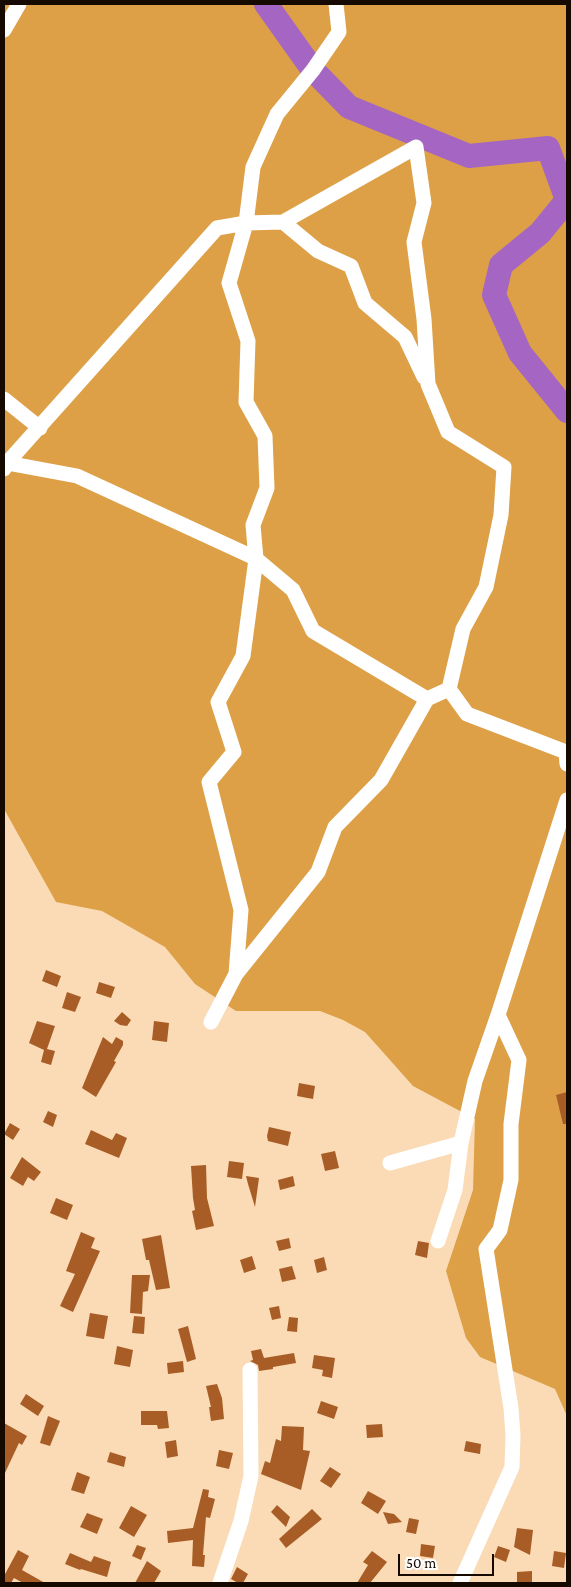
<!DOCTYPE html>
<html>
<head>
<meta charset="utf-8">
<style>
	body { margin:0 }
	#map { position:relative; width:571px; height:1587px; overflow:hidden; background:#fadbb5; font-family:"Crimson Pro",serif }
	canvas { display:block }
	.frame { position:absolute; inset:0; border:5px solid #160900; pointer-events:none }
	.scale { position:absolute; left:398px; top:1554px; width:96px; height:22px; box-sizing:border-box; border:2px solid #160900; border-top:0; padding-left:6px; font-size:15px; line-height:18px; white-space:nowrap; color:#160900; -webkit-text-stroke:4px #fff; paint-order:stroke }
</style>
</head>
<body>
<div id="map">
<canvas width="571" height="1587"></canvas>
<div class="frame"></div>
<div class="scale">50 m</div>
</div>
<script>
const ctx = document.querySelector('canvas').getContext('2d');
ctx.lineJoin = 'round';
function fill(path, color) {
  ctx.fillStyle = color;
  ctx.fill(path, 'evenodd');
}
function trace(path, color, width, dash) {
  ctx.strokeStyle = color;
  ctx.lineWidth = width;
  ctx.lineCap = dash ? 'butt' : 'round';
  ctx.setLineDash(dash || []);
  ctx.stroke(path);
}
const green = new Path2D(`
	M 4,4 L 567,4 L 567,1416 L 555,1389 L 480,1357 L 466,1338 L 446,1271 L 473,1190 L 475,1119 L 413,1086 L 365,1032 L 343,1020 L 320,1011 L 236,1011 L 195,984 L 165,947 L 102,911 L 56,902 L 4,809 Z`);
const river = new Path2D(`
	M 266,4 L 313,70 L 349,107 L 469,156 L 548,148 L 567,200 L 540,233 L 501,265 L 494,295 L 520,353 L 567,411`);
const building = new Path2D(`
	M 46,970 L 61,976 L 57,987 L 42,981 Z
	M 99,982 L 115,987 L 111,998 L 96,993 Z
	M 67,992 L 81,997 L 75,1012 L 62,1008 Z
	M 122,1012 L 131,1020 L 127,1026 L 120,1025 L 114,1021 Z
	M 37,1021 L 55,1026 L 47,1049 L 55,1051 L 51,1065 L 41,1062 L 44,1050 L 29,1043 Z
	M 154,1021 L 169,1023 L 167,1042 L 152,1040 Z
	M 103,1037 L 112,1044 L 116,1037 L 123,1041 L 123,1045 L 114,1061 L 116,1062 L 96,1097 L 82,1088 Z
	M 299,1083 L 315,1086 L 313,1099 L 297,1096 Z
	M 567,1092 L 567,1124 L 563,1124 L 556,1095 Z
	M 48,1111 L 57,1115 L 53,1127 L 43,1122 Z
	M 10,1123 L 20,1129 L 13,1140 L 4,1134 Z
	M 269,1127 L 291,1132 L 288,1146 L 268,1141 L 267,1136 Z
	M 91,1130 L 112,1140 L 116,1133 L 127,1138 L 119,1158 L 85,1144 Z
	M 335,1151 L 339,1168 L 325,1171 L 321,1154 Z
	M 22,1157 L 41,1172 L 34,1181 L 28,1177 L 23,1186 L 10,1178 Z
	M 229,1161 L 244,1163 L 242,1179 L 227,1177 Z
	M 206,1165 L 207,1198 L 214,1226 L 196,1230 L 192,1211 L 195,1210 L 193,1198 L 191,1166 Z
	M 246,1176 L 259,1178 L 255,1207 L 248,1184 Z
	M 293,1176 L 295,1186 L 280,1190 L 278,1180 Z
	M 56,1198 L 73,1205 L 67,1220 L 50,1213 Z
	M 81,1232 L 95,1238 L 91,1248 L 100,1251 L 73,1312 L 60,1306 L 75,1274 L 66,1271 Z
	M 161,1235 L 170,1288 L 156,1290 L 149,1260 L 146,1260 L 142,1239 Z
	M 289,1238 L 291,1248 L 279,1251 L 276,1241 Z
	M 418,1241 L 429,1243 L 427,1258 L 415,1255 Z
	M 252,1256 L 256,1269 L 244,1273 L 240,1260 Z
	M 324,1257 L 327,1270 L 317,1273 L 314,1260 Z
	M 292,1266 L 296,1279 L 282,1282 L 279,1269 Z
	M 132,1275 L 150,1275 L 148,1291 L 143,1292 L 142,1314 L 130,1313 Z
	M 279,1306 L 281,1318 L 272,1320 L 269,1308 Z
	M 90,1313 L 108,1316 L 104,1339 L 86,1336 Z
	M 134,1316 L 145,1317 L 144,1334 L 132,1333 Z
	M 289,1317 L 298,1318 L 297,1332 L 287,1331 Z
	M 188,1326 L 196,1359 L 187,1362 L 178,1329 Z
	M 117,1346 L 133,1350 L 130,1367 L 114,1364 Z
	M 261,1349 L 264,1358 L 294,1353 L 296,1363 L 273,1367 L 273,1369 L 259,1371 L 258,1365 L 250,1361 L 253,1360 L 251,1351 Z
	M 314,1355 L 335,1358 L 332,1378 L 322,1376 L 323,1370 L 312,1368 Z
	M 183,1361 L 184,1372 L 168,1374 L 167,1363 Z
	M 217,1384 L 222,1398 L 224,1419 L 211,1421 L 209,1407 L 211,1407 L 206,1386 Z
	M 26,1394 L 44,1406 L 38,1416 L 20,1404 Z
	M 321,1401 L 338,1407 L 334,1419 L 317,1413 Z
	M 141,1411 L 167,1411 L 169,1428 L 158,1429 L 157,1425 L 141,1425 Z
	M 48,1416 L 60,1421 L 50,1446 L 40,1443 Z
	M 4,1423 L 27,1436 L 22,1445 L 19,1443 L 4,1475 Z
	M 382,1424 L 383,1437 L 367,1438 L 366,1425 Z
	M 282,1426 L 304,1427 L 303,1450 L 310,1451 L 301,1490 L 261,1474 L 265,1461 L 270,1463 L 276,1439 L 281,1441 Z
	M 176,1440 L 178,1456 L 167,1458 L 165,1442 Z
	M 466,1441 L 481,1444 L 480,1454 L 464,1451 Z
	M 219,1450 L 233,1453 L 229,1469 L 216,1466 Z
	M 110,1452 L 126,1457 L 124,1467 L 107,1462 Z
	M 330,1467 L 341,1474 L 331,1488 L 320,1481 Z
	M 77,1472 L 90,1477 L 84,1494 L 71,1490 Z
	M 203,1489 L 209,1490 L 208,1497 L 215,1499 L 210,1518 L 206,1517 L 203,1555 L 205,1555 L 204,1567 L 192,1566 L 193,1540 L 168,1543 L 167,1531 L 193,1528 Z
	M 368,1491 L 386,1501 L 378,1514 L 361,1503 Z
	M 277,1505 L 290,1517 L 286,1527 L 271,1512 Z
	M 131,1506 L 147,1515 L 134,1537 L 119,1528 Z
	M 312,1509 L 322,1519 L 286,1548 L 279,1539 Z
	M 383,1512 L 394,1514 L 402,1522 L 388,1524 Z
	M 87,1513 L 103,1519 L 97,1534 L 80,1527 Z
	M 409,1518 L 419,1520 L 416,1534 L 406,1532 Z
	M 517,1528 L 533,1530 L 530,1555 L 514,1547 Z
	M 421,1544 L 435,1546 L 433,1558 L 420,1556 Z
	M 137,1545 L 146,1548 L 141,1560 L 132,1556 Z
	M 498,1546 L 510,1550 L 506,1562 L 494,1557 Z
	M 18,1550 L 29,1556 L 22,1570 L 45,1583 L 23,1583 L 14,1578 L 11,1583 L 4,1583 L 4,1576 Z
	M 372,1551 L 387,1562 L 370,1583 L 357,1583 L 368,1565 L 363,1562 Z
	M 554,1551 L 566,1553 L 564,1568 L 552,1566 Z
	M 70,1553 L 91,1562 L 94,1556 L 111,1562 L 107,1577 L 81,1569 L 80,1570 L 65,1564 Z
	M 147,1561 L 161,1571 L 154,1583 L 135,1583 Z
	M 237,1567 L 248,1574 L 243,1583 L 238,1583 L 231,1579 Z
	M 532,1571 L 532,1582 L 517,1583 L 517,1572 Z`);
const minor = new Path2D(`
	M 4,30 L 19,4
	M 283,222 L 318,251 L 351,266 L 365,303 L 405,337 L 424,377
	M 4,399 L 40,428
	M 4,464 L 7,463 L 77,476 L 255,558 L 293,590 L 313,631 L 427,699
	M 4,469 L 7,463 L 217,228 L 246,223 L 283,222 L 416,147 L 424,203 L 414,242 L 424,319 L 428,384 L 448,432 L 504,467 L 501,515 L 486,587 L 463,629 L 449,689 L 467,714 L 566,752 L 567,764
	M 236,974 L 318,872 L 335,827 L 381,780 L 427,699 L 449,689
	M 211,1022 L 236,974 L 241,910 L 209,782 L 234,752 L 218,702 L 243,656 L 256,559 L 253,525 L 267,488 L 265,436 L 246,402 L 248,341 L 229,283 L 246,223 L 253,167 L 277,114 L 313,70 L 339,32 L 336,4
	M 390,1163 L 461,1143 L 475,1081 L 498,1015
	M 438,1241 L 455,1190 L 461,1143
	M 220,1583 L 241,1521 L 251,1476 L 250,1370
	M 460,1583 L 512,1467 L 513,1435 L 511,1408 L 486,1249 L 500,1230 L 511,1180 L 511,1124 L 519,1060 L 498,1015 L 567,800`);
fill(green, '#dda047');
trace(river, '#a466c2', 24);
fill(building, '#a75d25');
trace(minor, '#fff', 15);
</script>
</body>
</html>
